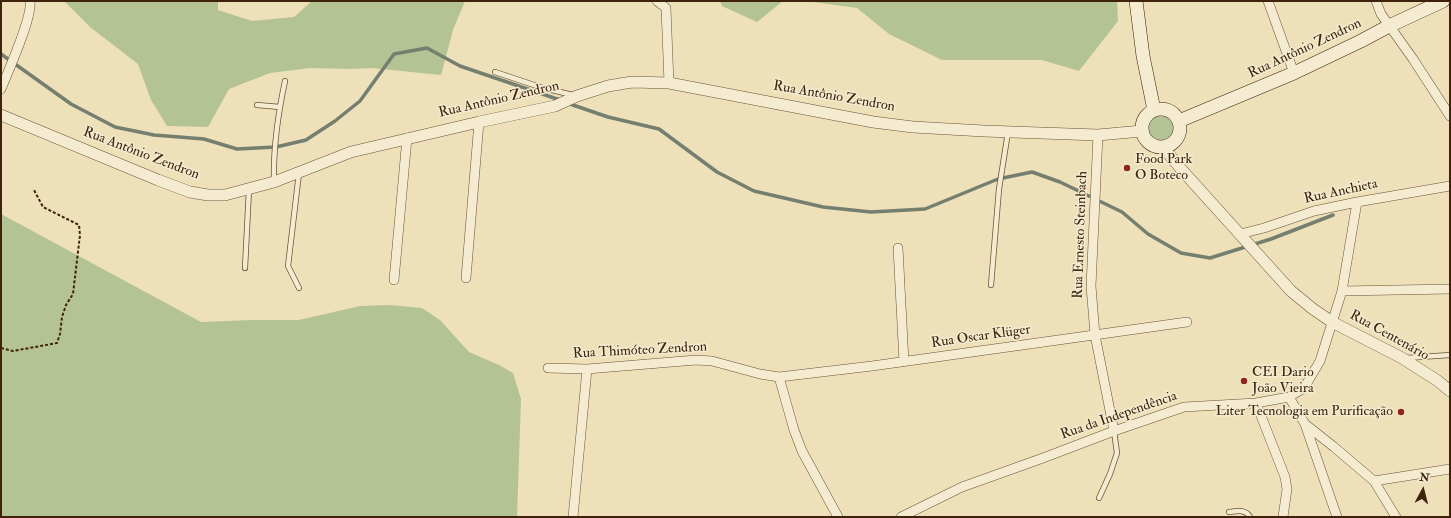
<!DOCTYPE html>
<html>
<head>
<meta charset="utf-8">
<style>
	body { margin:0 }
	#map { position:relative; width:1451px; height:518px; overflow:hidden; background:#eee0b8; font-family:"IM FELL Double Pica",serif }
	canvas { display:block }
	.frame { position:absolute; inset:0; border:2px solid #3e220c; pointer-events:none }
	.north { position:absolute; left:1403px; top:470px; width:40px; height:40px; -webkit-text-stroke:3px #f4ebd1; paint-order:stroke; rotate:7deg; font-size:11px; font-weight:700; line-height:16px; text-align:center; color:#3e220c }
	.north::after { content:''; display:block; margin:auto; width:14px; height:18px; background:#3e220c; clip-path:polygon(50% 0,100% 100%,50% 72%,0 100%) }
</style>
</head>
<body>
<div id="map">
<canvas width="1451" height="518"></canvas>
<div class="frame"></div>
<div class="north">N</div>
</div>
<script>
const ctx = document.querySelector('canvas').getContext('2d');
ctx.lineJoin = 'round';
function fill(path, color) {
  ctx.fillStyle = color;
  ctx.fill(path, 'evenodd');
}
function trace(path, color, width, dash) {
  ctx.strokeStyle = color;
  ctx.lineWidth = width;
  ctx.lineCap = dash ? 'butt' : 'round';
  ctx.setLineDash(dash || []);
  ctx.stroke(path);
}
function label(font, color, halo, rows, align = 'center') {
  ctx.font = font + ' "IM FELL Double Pica",serif';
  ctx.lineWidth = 3;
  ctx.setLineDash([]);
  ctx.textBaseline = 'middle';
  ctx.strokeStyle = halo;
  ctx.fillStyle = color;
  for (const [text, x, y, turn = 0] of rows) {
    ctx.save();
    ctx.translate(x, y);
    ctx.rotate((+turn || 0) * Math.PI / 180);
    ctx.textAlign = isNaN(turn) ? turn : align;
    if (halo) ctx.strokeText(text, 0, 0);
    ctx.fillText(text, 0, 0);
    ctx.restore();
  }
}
const green = new Path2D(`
	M 64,1 L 218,1 L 218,10 L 252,21 L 294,17 L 312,1 L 465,1 L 453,30 L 441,75 L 372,68 L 349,69 L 310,68 L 270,73 L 229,89 L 208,127 L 167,126 L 151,100 L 138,64 L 90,27 Z
	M 720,1 L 783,1 L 757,22 L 722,6 Z
	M 806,1 L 1117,1 L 1118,21 L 1079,71 L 1042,60 L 942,60 L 889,34 L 857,8 Z
	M1149 128a12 12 0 1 1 24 0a12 12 0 1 1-24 0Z
	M 1,214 L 201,322 L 252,320 L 299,320 L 360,306 L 390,305 L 422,308 L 440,320 L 469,352 L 499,365 L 513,373 L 521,399 L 517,517 L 1,517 Z`);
const stream = new Path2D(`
	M 1,54 L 71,104 L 115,127 L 154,135 L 204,139 L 237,149 L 276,147 L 306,140 L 335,121 L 360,101 L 394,54 L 427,48 L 460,66 L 560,100
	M 567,103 L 608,117 L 659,129 L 717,172 L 754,191 L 823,207 L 871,212 L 925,209 L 998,179 L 1032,172 L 1060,182 L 1122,212 L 1148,234 L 1181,253 L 1210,258 L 1271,239 L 1333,215`);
const path = new Path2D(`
	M 1,348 L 13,351 L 57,343 L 60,334 L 62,317 L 66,305 L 73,294 L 80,235 L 79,225 L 43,207 L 34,190`);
const service = new Path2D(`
	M 495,72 L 543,88 L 573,95
	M 257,105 L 280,107
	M 274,182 C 273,147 278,114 285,81
	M 245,268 L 249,189
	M 991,285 L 999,189 L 1008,132
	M 299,288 L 288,266 L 299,173
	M 1406,358 L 1450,355
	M 1099,498 L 1110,474 L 1117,453 L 1114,431
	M 1229,512 C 1237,511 1246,509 1250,517`);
const minor = new Path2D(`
	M 657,1 L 666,8 L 669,83
	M 1268,1 L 1294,73
	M 1376,1 L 1381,14 L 1413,59 L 1450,116
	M 1,89 C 8,72 33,16 30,1
	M 1098,135 L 1091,286 L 1095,335 L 1114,431
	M 1240,234 L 1264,228 L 1314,211 L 1357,202 L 1450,186
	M 898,248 L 904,362
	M 466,278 L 479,122
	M 394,280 L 407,138
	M 1342,291 L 1450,289
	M 548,368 L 587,369 L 696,360 L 712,361 L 760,374 L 779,377 L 872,366 L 1187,322
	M 779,377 L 794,430 L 802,451 L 838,517
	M 1289,397 L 1305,424 L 1334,447 L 1374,481 L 1396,517
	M 1256,403 L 1285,477 L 1287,489 L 1283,517
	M 1305,424 L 1337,517
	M 1374,481 L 1450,469
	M 573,517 L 587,369
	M 901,517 L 962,487 L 1043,458 L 1114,431 L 1184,407 L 1256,403 L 1289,397 L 1304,388 L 1320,361 L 1342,291 L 1357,202`);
const tertiary = new Path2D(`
	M 1,115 L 158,180 L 190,192 L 208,195 L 225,195 L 274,182 L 351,152 L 479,122 L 555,106 L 577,96 L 608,86 L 632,82 L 669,83 L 873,122 L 913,127 L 984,131 L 1098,135 L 1142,131
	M 1163,147 L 1181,169 L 1291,291 L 1313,309 L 1332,322 L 1402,358 L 1438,381 L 1450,391`);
const secondary = new Path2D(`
	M 1136,1 L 1143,56 L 1154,110
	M1142 128a19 19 0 1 1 38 0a19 19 0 1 1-38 0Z
	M 1179,121 L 1294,73 L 1361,41 L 1389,26 L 1443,1`);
const markers = [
	[1127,168,4,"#8f2418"],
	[1244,381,4,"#8f2418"],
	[1401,412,4,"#8f2418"]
];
const streetNames = [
	["Rua Antônio Zendron",1305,49,-25],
	["Rua Antônio Zendron",834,97,10],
	["Rua Antônio Zendron",499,100,-13],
	["Rua Antônio Zendron",141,154,21],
	["Rua Anchieta",1341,192,-12],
	["Rua Ernesto Steinbach",1081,235,-88],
	["Rua Centenário",1389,336,29],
	["Rua Oscar Klüger",981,337,-8],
	["Rua Thimóteo Zendron",640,351,-3],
	["Rua da Independência",1119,416,-19]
];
const poiNames = [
	["Food Park",1135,160],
	["O Boteco",1135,176],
	["CEI Dario",1252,373],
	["João Vieira",1252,389],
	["Liter Tecnologia em Purificação",1393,412,"right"]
];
fill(green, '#b4c393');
trace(stream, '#757f70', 3.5);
trace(service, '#6a5237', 6);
trace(minor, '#6a5237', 10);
trace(tertiary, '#6a5237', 12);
trace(secondary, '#3e220c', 14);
trace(path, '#3e220c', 2, [3, 2]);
trace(service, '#f4ebd1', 4.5);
trace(minor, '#f4ebd1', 9);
trace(tertiary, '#f4ebd1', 11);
trace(secondary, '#f4ebd1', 13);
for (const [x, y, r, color] of markers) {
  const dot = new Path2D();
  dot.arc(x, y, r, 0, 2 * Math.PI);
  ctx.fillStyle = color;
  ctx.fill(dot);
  trace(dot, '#f4ebd1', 1.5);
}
label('14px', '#3e220c', '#f4ebd1', streetNames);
label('14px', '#3e220c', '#f4ebd1', poiNames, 'left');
</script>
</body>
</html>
